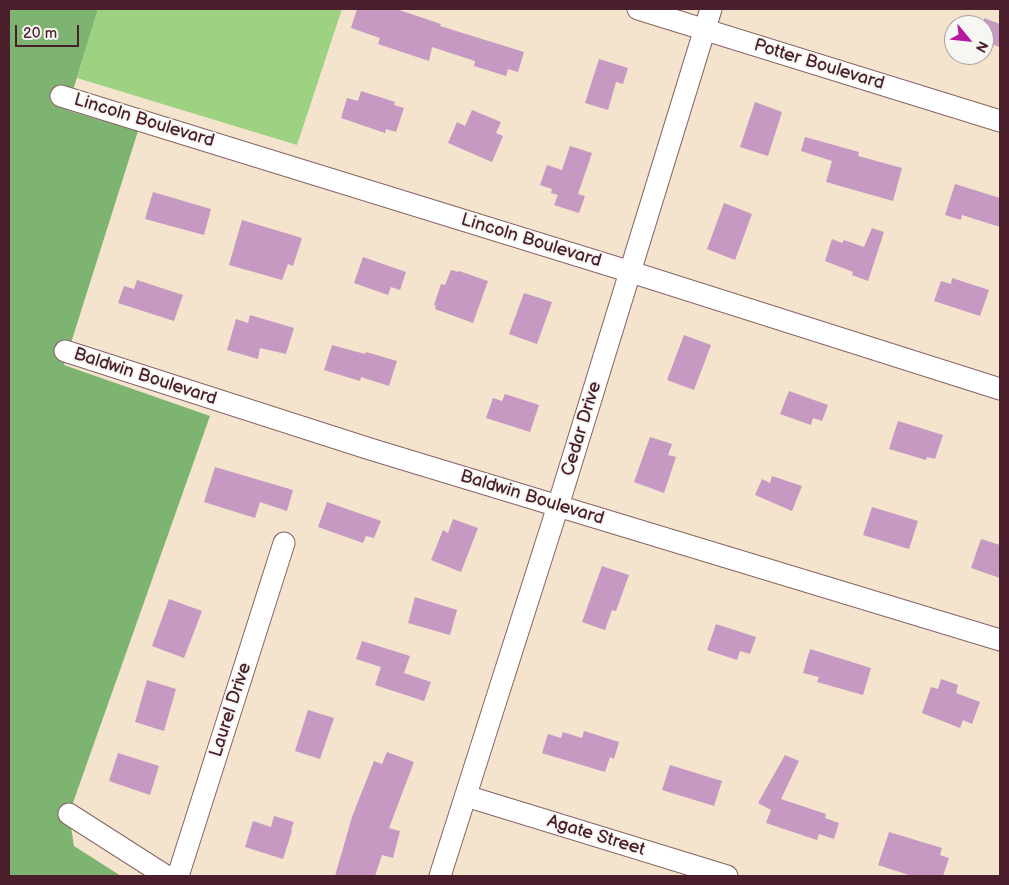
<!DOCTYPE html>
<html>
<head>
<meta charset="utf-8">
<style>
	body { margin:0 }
	#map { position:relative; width:1009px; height:885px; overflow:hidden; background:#f4e3cd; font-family:"Balsamiq Sans",sans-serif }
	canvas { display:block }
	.frame { position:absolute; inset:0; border:10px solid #4a1f2b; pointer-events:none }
	.north { position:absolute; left:944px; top:15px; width:50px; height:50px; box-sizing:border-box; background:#f6f6f2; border:1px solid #b1a0a2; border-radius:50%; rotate:118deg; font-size:14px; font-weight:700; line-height:20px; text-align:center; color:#4a1f2b }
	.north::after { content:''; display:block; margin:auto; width:18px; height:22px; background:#b5179e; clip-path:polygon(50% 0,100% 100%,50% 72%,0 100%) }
	.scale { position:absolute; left:15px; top:25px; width:64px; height:22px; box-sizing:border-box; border:2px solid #4a1f2b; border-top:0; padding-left:6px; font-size:15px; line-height:18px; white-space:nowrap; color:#4a1f2b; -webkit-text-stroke:4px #f6f6f2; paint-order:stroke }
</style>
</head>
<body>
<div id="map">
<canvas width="1009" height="885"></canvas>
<div class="frame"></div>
<div class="north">N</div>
<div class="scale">20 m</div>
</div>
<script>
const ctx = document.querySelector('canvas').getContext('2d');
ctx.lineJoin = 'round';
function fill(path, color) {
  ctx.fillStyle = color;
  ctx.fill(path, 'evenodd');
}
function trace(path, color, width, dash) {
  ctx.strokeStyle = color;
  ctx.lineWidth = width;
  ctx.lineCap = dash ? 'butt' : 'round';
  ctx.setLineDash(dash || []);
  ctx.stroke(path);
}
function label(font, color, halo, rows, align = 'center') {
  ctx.font = font + ' "Balsamiq Sans",sans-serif';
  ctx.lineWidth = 4;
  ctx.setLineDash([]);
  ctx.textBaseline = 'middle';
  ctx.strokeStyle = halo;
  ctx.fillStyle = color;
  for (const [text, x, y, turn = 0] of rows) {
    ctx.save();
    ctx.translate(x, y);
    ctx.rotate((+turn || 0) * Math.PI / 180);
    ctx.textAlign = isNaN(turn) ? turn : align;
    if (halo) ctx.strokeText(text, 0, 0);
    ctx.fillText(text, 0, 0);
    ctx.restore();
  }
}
const green = new Path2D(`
	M 98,9 L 342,9 L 297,145 L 77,78 Z`);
const forest = new Path2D(`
	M 9,9 L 98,9 L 67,110 L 138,131 L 64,365 L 210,416 L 69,814 L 74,846 L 121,876 L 9,876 Z`);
const building = new Path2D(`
	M 357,9 L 396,9 L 441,24 L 440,26 L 524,52 L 518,72 L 508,69 L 506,76 L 474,66 L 475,61 L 432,47 L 429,61 L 378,44 L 380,38 L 351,28 Z
	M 984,18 L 1000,24 L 1000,47 L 984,42 Z
	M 599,59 L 628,68 L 623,84 L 616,82 L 608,110 L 585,103 Z
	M 361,91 L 395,102 L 394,105 L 404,108 L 396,132 L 386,129 L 385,133 L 341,118 L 347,98 L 358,101 Z
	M 755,102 L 782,112 L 768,156 L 740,147 Z
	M 472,110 L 501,122 L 496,133 L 503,136 L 492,162 L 448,143 L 457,122 L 465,126 Z
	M 805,137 L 859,152 L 858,156 L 902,168 L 893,201 L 826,182 L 832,161 L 801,151 Z
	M 570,146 L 592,153 L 578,194 L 585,196 L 579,213 L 554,205 L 558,195 L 551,193 L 552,189 L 540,185 L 547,165 L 562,170 Z
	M 955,184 L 1000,198 L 1000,227 L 962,215 L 961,220 L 945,215 Z
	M 153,192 L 211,209 L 204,235 L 145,219 Z
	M 724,203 L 752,214 L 735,260 L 707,249 Z
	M 242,220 L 302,238 L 293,266 L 288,264 L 282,280 L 229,265 Z
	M 872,228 L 884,232 L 868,281 L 852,275 L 853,272 L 825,261 L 832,239 L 842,243 L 844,240 L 864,247 Z
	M 363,257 L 406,272 L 400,290 L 391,287 L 388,295 L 354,283 Z
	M 451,270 L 458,272 L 459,271 L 488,281 L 473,323 L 435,309 L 436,306 L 434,305 L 441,284 L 445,285 Z
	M 952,278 L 989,290 L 980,316 L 934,301 L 941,281 L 951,284 Z
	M 137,280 L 183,295 L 174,321 L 118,303 L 124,286 L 134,289 Z
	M 524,293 L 552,302 L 537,344 L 509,334 Z
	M 250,315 L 294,328 L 286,354 L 260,348 L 258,359 L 227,350 L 236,319 L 248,323 Z
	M 684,335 L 711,345 L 694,390 L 667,380 Z
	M 332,345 L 365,354 L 366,352 L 397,361 L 389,386 L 361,377 L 360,381 L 324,370 Z
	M 789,391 L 828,405 L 822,421 L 813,418 L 811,425 L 780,414 Z
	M 505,394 L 539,405 L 530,432 L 486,418 L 493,398 L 502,401 Z
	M 898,421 L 943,435 L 935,459 L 927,457 L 926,460 L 889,449 Z
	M 650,437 L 672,444 L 668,455 L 676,457 L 664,493 L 634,482 Z
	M 215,467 L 293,490 L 287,511 L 260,502 L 255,518 L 204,502 Z
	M 772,476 L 802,486 L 792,511 L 755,495 L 762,479 L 770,483 Z
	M 327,502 L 381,521 L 374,538 L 366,536 L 363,543 L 318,527 Z
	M 872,507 L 918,521 L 909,549 L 863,535 Z
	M 453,519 L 478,528 L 461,572 L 431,560 L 443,530 L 448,533 Z
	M 981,539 L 1000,545 L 1000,578 L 971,568 Z
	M 602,566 L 629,575 L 616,611 L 612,610 L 605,630 L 582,622 Z
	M 415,597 L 457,610 L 450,635 L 408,623 Z
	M 169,599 L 202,611 L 184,658 L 152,646 Z
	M 716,624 L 756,637 L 750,654 L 740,651 L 737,660 L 707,650 Z
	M 362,641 L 410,656 L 404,673 L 431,682 L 424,701 L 375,685 L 381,667 L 356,659 Z
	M 810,649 L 871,668 L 863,695 L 817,682 L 819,677 L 803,673 Z
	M 941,679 L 958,685 L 956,693 L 980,702 L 972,724 L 963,720 L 960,728 L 922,713 L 931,687 L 938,689 Z
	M 147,680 L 176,689 L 164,731 L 135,722 Z
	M 308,710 L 334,718 L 320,759 L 295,751 Z
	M 584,731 L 619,742 L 614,759 L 610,757 L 605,772 L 542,753 L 548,734 L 561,738 L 563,732 L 582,738 Z
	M 387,752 L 414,762 L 389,828 L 400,831 L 393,858 L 382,855 L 375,876 L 335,876 L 352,817 L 374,761 L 382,764 Z
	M 118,753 L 159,766 L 150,795 L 109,781 Z
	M 785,755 L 799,761 L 781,799 L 826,814 L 825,818 L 839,823 L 834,839 L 819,834 L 817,840 L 766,823 L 771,810 L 758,803 Z
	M 670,765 L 722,781 L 714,806 L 662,790 Z
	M 274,816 L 294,822 L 291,830 L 292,831 L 283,859 L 245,847 L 253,821 L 271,827 Z
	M 889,832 L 942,848 L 940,855 L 949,858 L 943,876 L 912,876 L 878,865 Z`);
const minor = new Path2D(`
	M 638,9 L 1000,121
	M 61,96 L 631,272 L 1000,389
	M 65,351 L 370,449 L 1000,640
	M 466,796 L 727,876
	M 69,814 L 166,876
	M 178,876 L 284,543
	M 440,876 L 558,506 L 711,9`);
const streetNames = [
	["Potter Boulevard",819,65,17],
	["Lincoln Boulevard",144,121,17],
	["Lincoln Boulevard",531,241,17],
	["Baldwin Boulevard",145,377,18],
	["Cedar Drive",582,429,-73],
	["Baldwin Boulevard",532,498,17],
	["Laurel Drive",231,710,-72],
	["Agate Street",596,836,17]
];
fill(green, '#9dd283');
fill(forest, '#7eb471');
fill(building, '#c599c1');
trace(minor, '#866464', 23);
trace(minor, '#fff', 21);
label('18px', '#4a1f2b', '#f6f6f2', streetNames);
</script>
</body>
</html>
